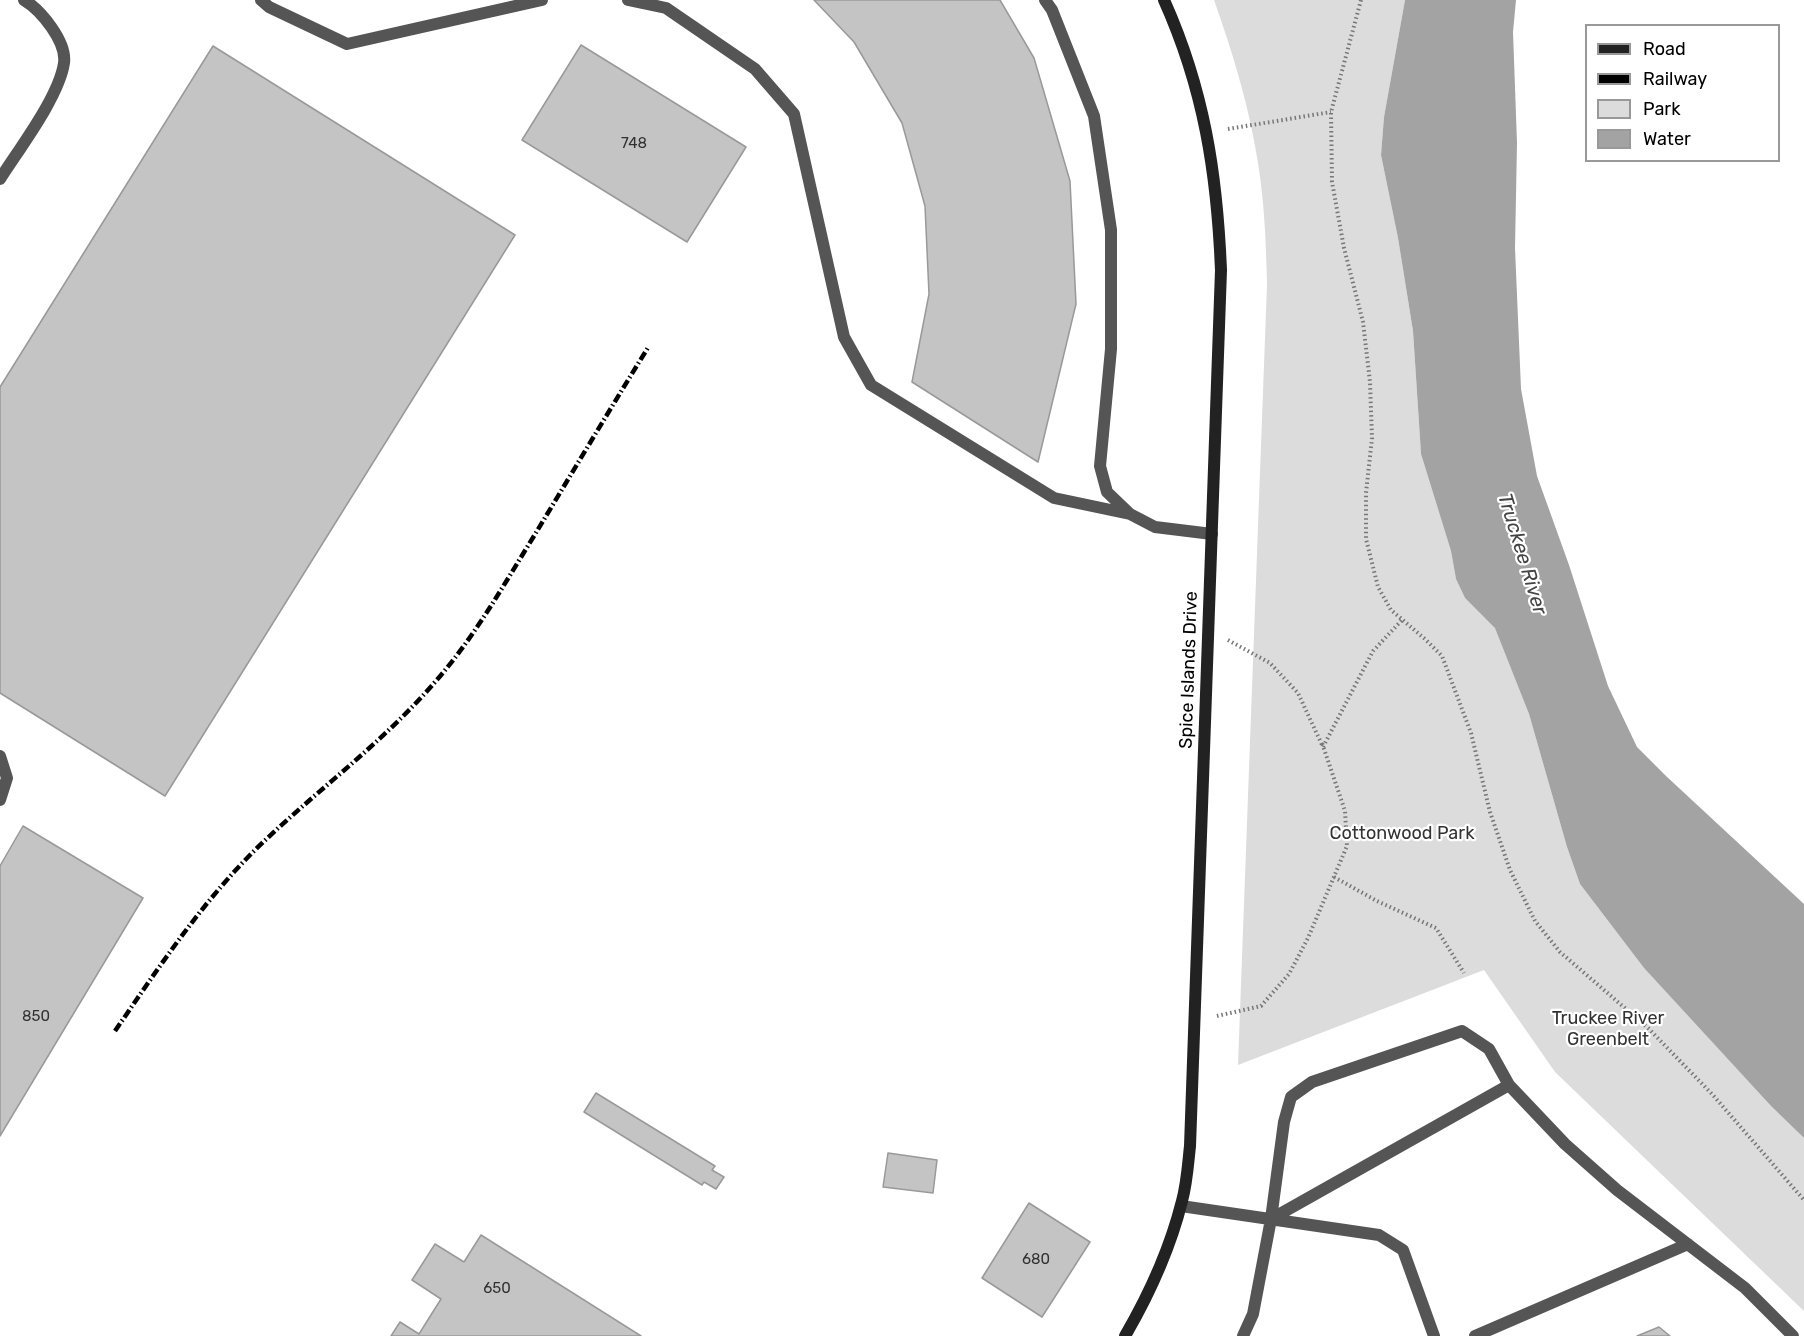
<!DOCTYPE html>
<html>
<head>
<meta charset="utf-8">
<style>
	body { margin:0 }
	#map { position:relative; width:1804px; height:1336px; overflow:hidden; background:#fff; font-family:Rubik,sans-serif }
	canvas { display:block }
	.legend { position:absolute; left:1585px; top:24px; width:195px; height:138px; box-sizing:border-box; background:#fff; border:2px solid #999; margin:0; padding:8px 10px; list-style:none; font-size:18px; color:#000 }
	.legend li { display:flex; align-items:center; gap:12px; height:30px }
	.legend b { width:30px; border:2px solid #999 }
</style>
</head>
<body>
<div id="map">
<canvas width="1804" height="1336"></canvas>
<ul class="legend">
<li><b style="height:8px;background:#222"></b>Road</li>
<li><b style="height:8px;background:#000"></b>Railway</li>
<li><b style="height:16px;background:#dcdcdc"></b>Park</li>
<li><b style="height:16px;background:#a3a3a3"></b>Water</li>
</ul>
</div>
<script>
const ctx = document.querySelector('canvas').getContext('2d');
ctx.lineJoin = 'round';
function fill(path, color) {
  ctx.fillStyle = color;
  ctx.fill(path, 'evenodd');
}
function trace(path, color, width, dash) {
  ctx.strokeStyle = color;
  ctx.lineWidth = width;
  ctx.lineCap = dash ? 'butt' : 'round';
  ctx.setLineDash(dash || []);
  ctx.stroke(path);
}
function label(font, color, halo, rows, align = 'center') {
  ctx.font = font + ' Rubik,sans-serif';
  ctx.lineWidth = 4.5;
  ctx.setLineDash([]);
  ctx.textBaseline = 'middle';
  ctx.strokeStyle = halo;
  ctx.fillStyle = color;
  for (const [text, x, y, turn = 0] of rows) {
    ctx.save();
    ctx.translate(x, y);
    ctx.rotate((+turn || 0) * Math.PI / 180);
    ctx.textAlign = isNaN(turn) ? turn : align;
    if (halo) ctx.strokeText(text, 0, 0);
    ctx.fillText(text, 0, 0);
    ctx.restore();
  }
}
const green = new Path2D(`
	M 1214,0 L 1405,0 L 1384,117 L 1381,155 L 1398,238 L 1413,331 L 1421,454 L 1451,551 L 1456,579 L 1465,598 L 1495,627 L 1529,714 L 1567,847 L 1580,884 L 1644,968 L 1771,1106 L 1804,1138 L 1804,1311 L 1555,1072 L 1484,970 L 1238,1065 L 1267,284 C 1266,238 1264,192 1255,146 C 1246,96 1231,48 1214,0 Z`);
const water = new Path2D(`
	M 1405,0 L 1516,0 L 1513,32 L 1517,143 L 1515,248 L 1521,389 L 1537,476 L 1569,565 L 1608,686 L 1637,747 L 1666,776 L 1804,904 L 1804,1138 L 1771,1106 L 1644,968 L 1580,884 L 1567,847 L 1529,714 L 1495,628 L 1465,598 L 1456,579 L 1451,551 L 1421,454 L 1413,331 L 1398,238 L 1381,155 L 1384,117 Z`);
const building = new Path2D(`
	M 814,0 L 1000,0 L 1034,58 L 1070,181 L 1076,304 L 1038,462 L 912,382 L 929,294 L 925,206 L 902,123 L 854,42 Z
	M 581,45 L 746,147 L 687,242 L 522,140 Z
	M 213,46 L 515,235 L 165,796 L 0,693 L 0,387 Z
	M 23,826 L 143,898 L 0,1136 L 0,866 Z
	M 596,1093 L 715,1166 L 712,1170 L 724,1177 L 716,1189 L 704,1182 L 702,1185 L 584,1112 Z
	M 888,1153 L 937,1160 L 933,1193 L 883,1187 Z
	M 1029,1203 L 1090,1242 L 1042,1317 L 982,1278 Z
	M 481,1235 L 641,1336 L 391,1336 L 400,1322 L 419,1334 L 441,1299 L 412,1280 L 435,1244 L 464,1262 Z
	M 1659,1327 L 1670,1336 L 1637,1336 Z`);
const path = new Path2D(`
	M 1361,0 L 1331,112 L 1332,182 L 1344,248 L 1363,322 L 1370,382 L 1372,438 L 1366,493 L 1366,539 L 1378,587 L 1391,610 L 1425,639 L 1442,656 L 1471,733 L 1490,812 L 1510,870 L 1535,921 L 1560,952 L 1648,1028 L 1712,1094 L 1804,1200
	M 1228,129 L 1331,112
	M 1228,640 L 1270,663 L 1298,693 L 1323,747 L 1373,651 L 1402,620
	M 1334,877 L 1377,901 L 1436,928 L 1464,973
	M 1217,1016 L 1261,1006 L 1289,974 L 1308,938 L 1347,846 L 1345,811 L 1322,743`);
const lane = new Path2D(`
	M 261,0 L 269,7 L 347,44 L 542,0
	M 628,0 L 666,8 L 755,69 L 794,114 L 844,337 L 871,385 L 1054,498 L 1130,514
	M 1045,0 L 1052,10 L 1094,116 L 1111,230 L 1111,349 L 1100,466 L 1107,492 L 1130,514 L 1155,527 L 1212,534
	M 0,179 C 19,149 59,97 64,63 C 67,42 41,10 24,0
	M 0,756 L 7,778 L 0,800
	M 1181,1206 L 1379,1235 L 1403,1250 L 1434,1336
	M 1271,1219 L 1509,1085
	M 1243,1336 L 1253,1314 L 1271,1219 L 1284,1122 L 1291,1097 L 1312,1082 L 1462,1031 L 1489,1049 L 1509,1085 L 1565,1144 L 1617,1190 L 1745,1288 L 1793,1336
	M 1475,1336 L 1688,1244`);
const secondary = new Path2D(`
	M 1125,1336 C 1150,1293 1170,1249 1182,1201 C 1187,1183 1188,1164 1190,1146 L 1221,270 C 1217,173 1204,89 1164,0`);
const rail = new Path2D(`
	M 115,1031 C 157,970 198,908 250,855 C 310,795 379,747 435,682 C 474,638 503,586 534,536 C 572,473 610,409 649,346`);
const numberNames = [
	["748",634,144],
	["850",36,1017],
	["680",1036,1260],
	["650",497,1289]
];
const streetNames = [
	["Spice Islands Drive",1189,670,-88]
];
const parkNames = [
	["Cottonwood Park",1402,834],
	["Truckee River",1608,1019],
	["Greenbelt",1608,1040]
];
const waterNames = [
	["Truckee River",1522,554,73]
];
fill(green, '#dcdcdc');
fill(water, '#a3a3a3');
fill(building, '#c4c4c4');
trace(building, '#999', 1.5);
trace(path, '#777', 4, [1.5, 3]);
trace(lane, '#555', 12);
trace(secondary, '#222', 12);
trace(rail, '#000', 4.5, [9, 3, 1.5, 3]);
label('15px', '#313131', null, numberNames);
label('18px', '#000', '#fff', streetNames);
label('18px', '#333', '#fff', parkNames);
label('italic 20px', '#444', '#fff', waterNames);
</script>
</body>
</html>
